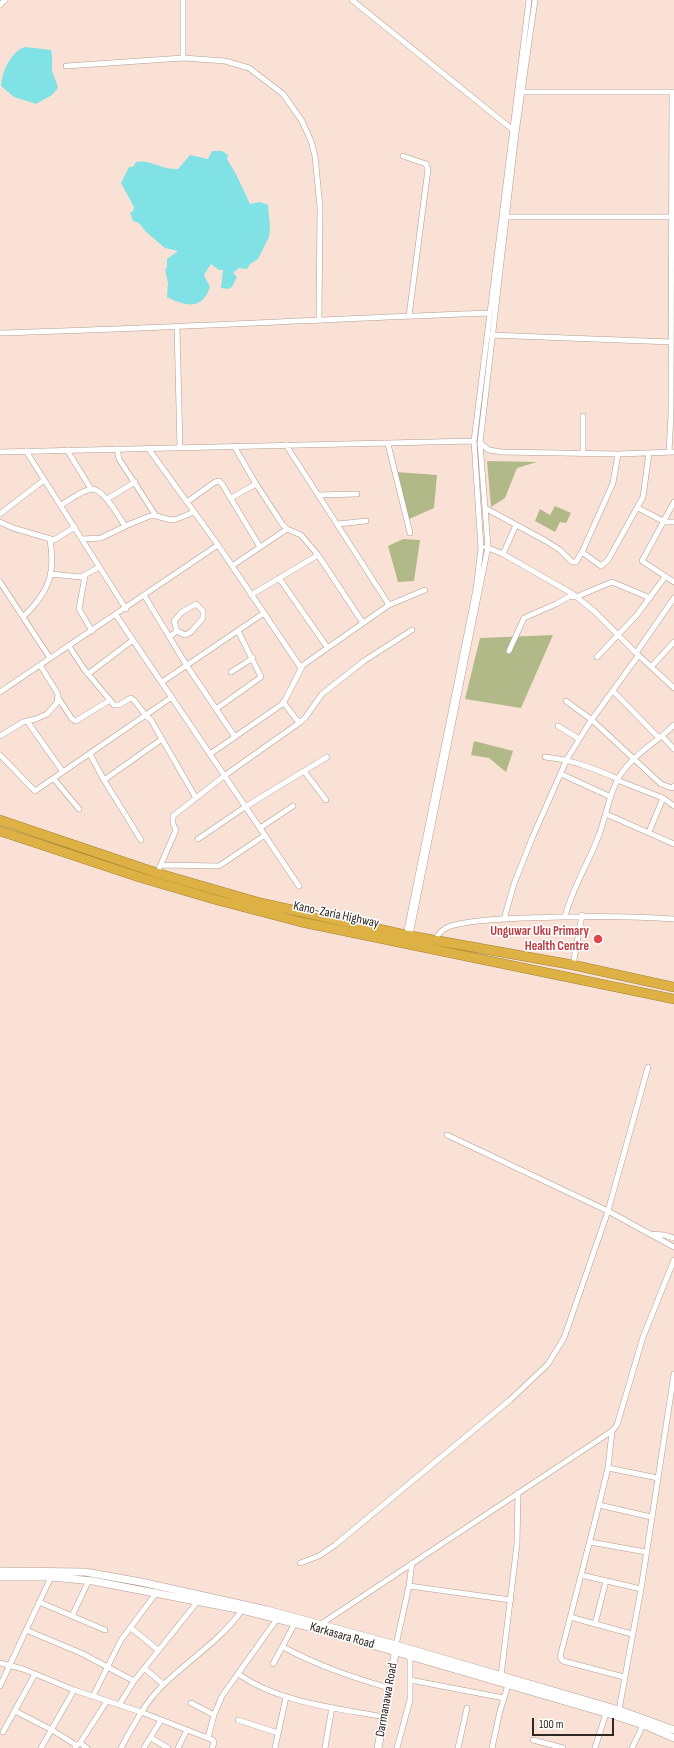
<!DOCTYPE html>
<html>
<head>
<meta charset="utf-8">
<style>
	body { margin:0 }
	#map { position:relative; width:674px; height:1748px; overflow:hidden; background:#f9e2d5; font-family:"Sofia Sans Condensed",sans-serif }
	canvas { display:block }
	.scale { position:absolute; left:532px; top:1718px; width:82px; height:18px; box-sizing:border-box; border:2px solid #2f2722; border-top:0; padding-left:5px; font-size:12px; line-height:14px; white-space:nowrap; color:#2f2722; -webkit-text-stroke:3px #fff; paint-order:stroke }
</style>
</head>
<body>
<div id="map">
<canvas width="674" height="1748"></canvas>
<div class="scale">100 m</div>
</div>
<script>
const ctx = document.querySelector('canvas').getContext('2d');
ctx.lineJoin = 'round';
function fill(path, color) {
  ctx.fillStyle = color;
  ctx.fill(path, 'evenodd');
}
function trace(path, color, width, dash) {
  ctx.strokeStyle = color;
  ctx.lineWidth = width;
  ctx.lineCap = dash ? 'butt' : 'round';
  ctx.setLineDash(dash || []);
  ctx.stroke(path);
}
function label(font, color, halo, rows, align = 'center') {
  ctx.font = font + ' "Sofia Sans Condensed",sans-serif';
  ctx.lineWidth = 3;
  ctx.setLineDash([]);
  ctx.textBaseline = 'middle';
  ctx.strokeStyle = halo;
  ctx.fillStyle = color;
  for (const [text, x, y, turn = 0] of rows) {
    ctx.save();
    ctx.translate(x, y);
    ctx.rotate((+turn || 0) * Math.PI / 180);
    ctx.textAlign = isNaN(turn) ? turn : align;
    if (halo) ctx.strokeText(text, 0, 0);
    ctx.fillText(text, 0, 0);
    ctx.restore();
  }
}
const green = new Path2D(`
	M 487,461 L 537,462 L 517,468 L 505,498 L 491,507 Z
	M 397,472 L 437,475 L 434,508 L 409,519 Z
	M 555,506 L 571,513 L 566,523 L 560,522 L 555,532 L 535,521 L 540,509 L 550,515 Z
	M 403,539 L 420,540 L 414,581 L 398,582 L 388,546 Z
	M 553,635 L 521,708 L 465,699 L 480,638 Z
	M 474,741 L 513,751 L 506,772 L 489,758 L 471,755 Z`);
const water = new Path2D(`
	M 25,47 L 51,50 C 53,58 52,62 52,69 C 52,73 57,82 58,88 L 52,95 L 36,104 L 14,97 L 1,86 C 2,72 11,51 25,47 Z
	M 212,151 L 222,151 L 228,155 L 227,159 L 236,174 L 250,204 L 260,202 L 268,205 L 270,228 L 269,237 L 258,259 L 250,264 L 247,269 L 239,268 L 233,273 L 237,277 L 232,287 L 228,289 L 221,288 L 223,270 L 219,270 L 211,264 L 204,275 L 210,287 C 202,311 185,306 167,297 L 168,283 L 165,269 L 167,268 L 167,259 L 178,251 L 165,248 L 146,232 L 139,223 L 133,221 L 130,213 L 133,211 L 134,207 L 121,183 L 129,167 L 133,167 L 136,162 C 150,159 162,170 178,169 L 190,155 L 208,159 Z`);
const street = new Path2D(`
	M 352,0 L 513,130
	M 0,5 L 5,0
	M 183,58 L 183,0
	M 66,66 L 183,58 L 225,61 L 249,68 L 283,94 L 302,121 L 311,141 L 315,156 L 320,207 L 319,319
	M 519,92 L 674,92
	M 403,156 L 426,164 L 428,169 L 409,316
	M 506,217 L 672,217
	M 177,327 L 180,448
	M 0,333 C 163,328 326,319 490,313
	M 490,335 L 671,342
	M 480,443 L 489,450 L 502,452 L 618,454 L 674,452
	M 388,444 L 410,533
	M 286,445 L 389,605
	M 234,446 L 256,484 L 283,525 L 287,529 L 301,535 L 318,555 L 363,623
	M 148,448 L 218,545 L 301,668
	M 117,449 L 119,459 L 156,516
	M 67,450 L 91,489
	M 26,451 L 126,609
	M 0,452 L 474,441
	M 669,452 L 671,415 L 672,92
	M 583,453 L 583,416
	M 318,495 L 357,494
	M 231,498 L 256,484
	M 107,499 L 135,482
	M 187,502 L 215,482 L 219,481 L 222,484 L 260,547
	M 674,502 L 642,561 L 674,582
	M 61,505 C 70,500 82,490 92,489 C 104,489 119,517 125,526
	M 485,508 L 546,541 L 560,550 L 572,562 L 576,562 L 583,550 L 613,483 L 618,454
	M 638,508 L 665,522 L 674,522
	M 0,514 L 44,480
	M 0,522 L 13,528 L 54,540 L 75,527
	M 338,524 L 366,521
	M 82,539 L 101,538 L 130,524 L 150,516 L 156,516 L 171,520 L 177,519 L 194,512
	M 486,547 L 503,554 L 573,594 L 594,611 L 636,653 L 674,688
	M 582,552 L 601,566 L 608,560 L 643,497 L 649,453
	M 503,554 L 516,525
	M 232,566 L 287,529
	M 50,574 L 81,577 L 99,567
	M 85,576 L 79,609 L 92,631
	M 279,578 L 327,647
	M 0,582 L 50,658
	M 144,595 L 187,666 L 235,737
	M 251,595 L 318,555
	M 116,615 L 299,886
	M 23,617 C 48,593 56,575 50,540
	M 169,637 L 177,631 L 174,621 L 182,612 L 196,604 L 203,611 L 203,618 L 191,632 L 185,635 L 177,631
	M 69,646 L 84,669 L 114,705 L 119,705 L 131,698 L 134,700 L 146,716 L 151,720 L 196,798
	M 509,651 L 524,618 L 556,604 L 570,596 L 576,597 L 612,582 L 650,598
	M 636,653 L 674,598
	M 597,657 L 636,616 L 665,577
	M 651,667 L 674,642
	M 231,672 L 253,658
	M 88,674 L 133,640
	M 162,682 L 264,613
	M 613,691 L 659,738
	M 0,692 L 218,545
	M 59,699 L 72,719 L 76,721 L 110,700
	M 566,701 L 592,720 L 661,784 L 672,788 L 674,786
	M 284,703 L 299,723
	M 216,709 L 261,677 L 238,631
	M 27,721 L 63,772
	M 558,726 L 579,739
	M 0,736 L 23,722 L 36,719 L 47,714 L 57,703 L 58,694 L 40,665
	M 662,736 L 674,749
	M 90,754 L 104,780
	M 210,754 L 281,705 L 285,700 L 303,665 L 389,605 L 425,590
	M 0,755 L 35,791 L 172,697
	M 545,757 C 573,760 593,768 618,779
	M 304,771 L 326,800
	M 561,774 L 611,797
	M 54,779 L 79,809
	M 617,780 L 663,798 L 674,806
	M 606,814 L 674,844
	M 260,828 L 293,806
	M 649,832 L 663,798
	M 198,839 L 245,807 L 327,757
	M 141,840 L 104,780 L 162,739
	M 161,865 L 219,866 L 265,835
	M 157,873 L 176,830 L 173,824 L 173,816 L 224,776 L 299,723 L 305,718 L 322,694 L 364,661 L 412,630
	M 565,916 C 574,885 588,864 599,835 C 606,816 609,794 619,777 C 633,754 656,743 674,725
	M 504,919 L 514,884 L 533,836 L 567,759 L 590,722 L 638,656
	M 406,935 L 476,589 L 481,548 L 474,441 L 529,0
	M 410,935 L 488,547 L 480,443 L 516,133 L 535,0
	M 435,940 C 438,934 441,930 448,927 C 466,920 503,919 524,918 C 574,916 624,915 674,919
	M 573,965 L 582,915
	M 447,1135 L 608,1211 L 650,1234
	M 674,1238 L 664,1235 L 650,1234 L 674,1247
	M 612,1431 L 608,1468 L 599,1505 L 560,1657 L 563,1661 L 624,1677
	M 608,1468 L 658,1478
	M 599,1505 L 651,1517
	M 590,1542 L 646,1552
	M 300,1563 L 319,1556 L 335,1545 L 510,1400 L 548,1364 L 564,1338 L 608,1211 L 648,1067
	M 581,1575 L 641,1589
	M 409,1586 L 511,1600
	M 39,1602 L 105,1630
	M 72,1616 L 89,1580
	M 570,1617 L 632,1634
	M 321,1624 L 612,1431 L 617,1425 L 643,1337 L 674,1260
	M 595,1624 L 606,1581
	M 131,1628 L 158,1650
	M 26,1630 L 81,1653 L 134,1681
	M 396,1645 L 409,1586 L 412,1563
	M 283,1647 C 319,1666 351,1677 389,1688
	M 0,1663 L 23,1669 L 74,1690 L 141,1712 L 213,1740 L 214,1743 L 212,1748
	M 273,1664 L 295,1623
	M 144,1668 L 163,1684
	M 238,1674 C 280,1703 336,1708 384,1717
	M 501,1676 L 517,1544 L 518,1493
	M 410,1680 L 504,1698
	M 0,1686 L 51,1577
	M 93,1696 L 121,1640 L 157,1592
	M 191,1703 L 214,1715
	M 119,1705 L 134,1681 L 198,1601
	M 619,1710 L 641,1589 L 674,1374
	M 15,1711 L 52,1730 L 76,1745
	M 238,1720 L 278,1733
	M 3,1732 L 35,1674
	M 151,1738 L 168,1748
	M 208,1738 L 214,1715 L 222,1696 L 277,1619
	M 533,1740 L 563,1748
	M 80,1743 L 87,1748
	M 75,1747 L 80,1743 L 107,1701
	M 41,1748 L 74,1690
	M 121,1748 C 133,1726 145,1702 164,1684 C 190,1659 221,1640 242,1610
	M 144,1748 L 161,1720
	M 178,1748 L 187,1730
	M 275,1748 L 286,1697
	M 325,1748 L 332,1707
	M 397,1748 L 410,1700 L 410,1657
	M 458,1748 L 467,1708
	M 492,1748 L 500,1711 L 508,1685
	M 595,1748 L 606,1713
	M 632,1748 L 643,1725`);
const secondary = new Path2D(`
	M 0,1571 L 85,1572 L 141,1582 L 267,1610 L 396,1645 L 619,1710 L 674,1730
	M 0,1577 L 51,1577 L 93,1581 L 242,1610 L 317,1629 L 619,1717 L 649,1727 L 674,1738
	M 378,1748 L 396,1648`);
const highway = new Path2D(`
	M 0,820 L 157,873 L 261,903 L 406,935 L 573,965 L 674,987
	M 0,831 L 142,878 L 217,900 L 301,922 L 674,999`);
const markers = [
	[598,939,5,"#e0444e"]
];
const streetNames = [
	["Kano-Zaria Highway",336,915,12],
	["Karkasara Road",342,1636,16],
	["Darmanawa Road",387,1700,-80]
];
const healthNames = [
	["Unguwar Uku Primary",589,932],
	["Health Centre",589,947]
];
fill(green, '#b2b988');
fill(water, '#81e2e6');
trace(street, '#b29c90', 6);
trace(secondary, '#b29c90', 8);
trace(highway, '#a08137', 10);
trace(street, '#fff', 5);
trace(secondary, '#fff', 7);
trace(highway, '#ddb143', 9);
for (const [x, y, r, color] of markers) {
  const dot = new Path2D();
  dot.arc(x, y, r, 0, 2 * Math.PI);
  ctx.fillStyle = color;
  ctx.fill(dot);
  trace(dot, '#fff', 1.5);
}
label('13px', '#2f2722', '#fff', streetNames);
label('bold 13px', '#be3a42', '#fff', healthNames, 'right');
</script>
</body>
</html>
